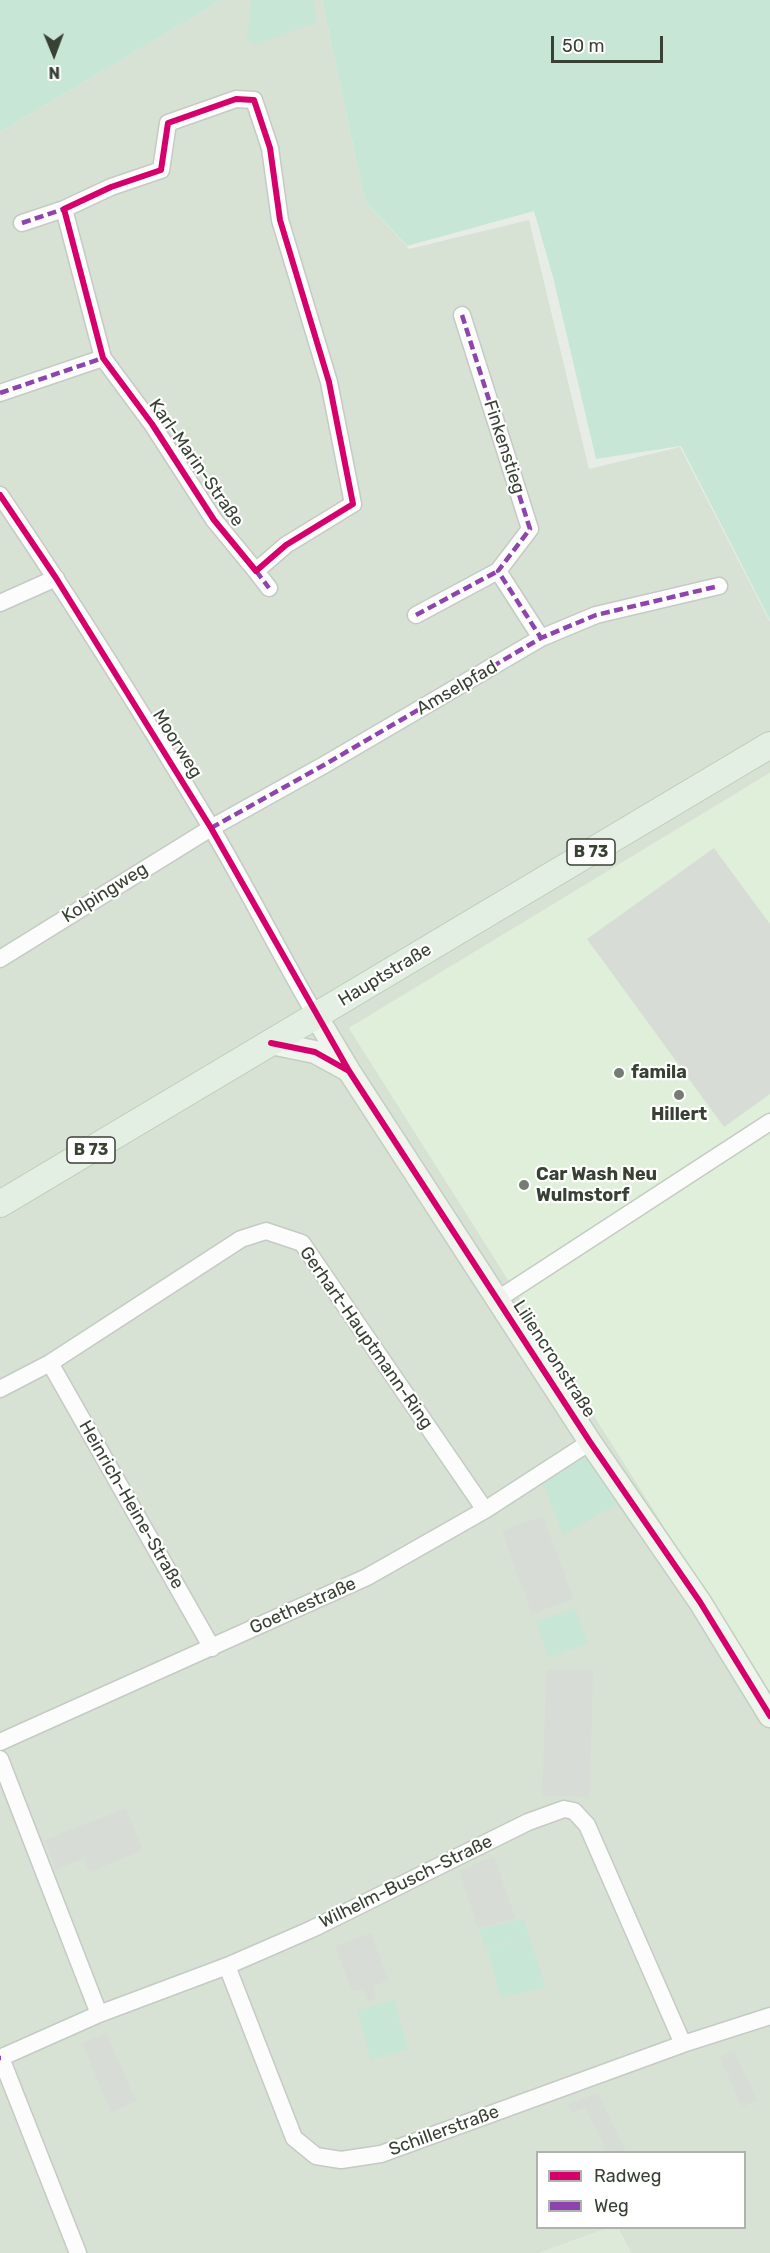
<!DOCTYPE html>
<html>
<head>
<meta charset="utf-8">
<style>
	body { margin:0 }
	#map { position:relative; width:770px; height:2253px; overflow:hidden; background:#e7ede6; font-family:Rubik,sans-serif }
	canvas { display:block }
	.legend { position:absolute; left:536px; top:2151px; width:210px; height:78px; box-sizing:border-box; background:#fff; border:2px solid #afb3ae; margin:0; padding:8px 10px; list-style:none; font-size:18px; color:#384134 }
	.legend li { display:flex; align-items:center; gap:12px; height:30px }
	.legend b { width:30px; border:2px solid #afb3ae }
	.north { position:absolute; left:24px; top:24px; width:60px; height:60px; -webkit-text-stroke:4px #fff; paint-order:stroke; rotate:179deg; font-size:16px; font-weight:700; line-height:24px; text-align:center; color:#384134 }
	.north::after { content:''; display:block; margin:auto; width:21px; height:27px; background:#384134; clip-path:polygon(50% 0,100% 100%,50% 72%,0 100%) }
	.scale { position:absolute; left:551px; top:36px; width:112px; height:27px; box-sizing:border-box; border:3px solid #384134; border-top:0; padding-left:8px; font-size:18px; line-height:21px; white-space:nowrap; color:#384134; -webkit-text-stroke:4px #fff; paint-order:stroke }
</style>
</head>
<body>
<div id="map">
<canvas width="770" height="2253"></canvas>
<ul class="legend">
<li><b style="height:8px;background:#d6006c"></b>Radweg</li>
<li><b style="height:8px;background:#8e44ad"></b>Weg</li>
</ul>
<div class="north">N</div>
<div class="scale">50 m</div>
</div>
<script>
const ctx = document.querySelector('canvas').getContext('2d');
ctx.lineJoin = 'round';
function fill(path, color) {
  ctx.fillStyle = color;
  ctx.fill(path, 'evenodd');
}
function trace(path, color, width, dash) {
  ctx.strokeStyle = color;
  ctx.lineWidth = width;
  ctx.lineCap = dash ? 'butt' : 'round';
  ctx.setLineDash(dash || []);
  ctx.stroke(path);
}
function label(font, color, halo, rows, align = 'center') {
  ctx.font = font + ' Rubik,sans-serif';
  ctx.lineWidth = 4.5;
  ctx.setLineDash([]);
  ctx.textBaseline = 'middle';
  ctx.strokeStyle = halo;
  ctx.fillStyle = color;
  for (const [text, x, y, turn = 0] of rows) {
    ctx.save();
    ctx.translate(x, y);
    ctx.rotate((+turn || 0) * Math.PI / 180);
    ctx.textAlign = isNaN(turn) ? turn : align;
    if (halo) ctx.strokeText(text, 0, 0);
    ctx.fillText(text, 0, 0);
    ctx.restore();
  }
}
const residential = new Path2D(`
	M 222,0 L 322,0 L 365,201 L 409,249 L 529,220 L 589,469 L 680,447 L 770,622 L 770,773 L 349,1028 L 770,1694 L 770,2253 L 631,2253 L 618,2228 L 744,2228 L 744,2152 L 538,2152 L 538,2228 L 608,2228 L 539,2253 L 0,2253 L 0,132 Z`);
const commercial = new Path2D(`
	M 770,773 L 770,1694 L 349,1028 Z`);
const education = new Path2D(`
	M 608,2228 L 618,2228 L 631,2253 L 539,2253 Z`);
const green = new Path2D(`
	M 0,0 L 222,0 L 0,132 Z
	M 251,0 L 313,0 L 317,22 L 256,45 L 247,40 Z
	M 322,0 L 770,0 L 770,620 L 681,446 L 596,459 L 553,277 L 534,211 L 407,246 L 365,201 Z
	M 585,1455 L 617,1504 L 563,1535 L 542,1481 Z
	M 575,1608 L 588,1643 L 549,1658 L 536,1622 Z
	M 523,1919 L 546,1987 L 501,1998 L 487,1949 L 528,1936 L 486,1948 L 479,1929 Z
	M 394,2000 L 408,2049 L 371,2060 L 357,2011 Z`);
const parking = new Path2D(`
	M 714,848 L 770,924 L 770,1094 L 724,1127 L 587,939 Z
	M 543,1516 L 573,1599 L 532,1614 L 502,1531 Z
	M 547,1669 L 593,1670 L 589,1797 L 542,1795 Z
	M 126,1808 L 143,1850 L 89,1872 L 84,1858 L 56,1870 L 45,1840 Z
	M 494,1857 L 515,1918 L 478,1928 L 459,1870 L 472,1866 L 473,1863 Z
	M 371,1933 L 388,1980 L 373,1986 L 377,1998 L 367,2001 L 363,1990 L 352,1991 L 335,1946 Z
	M 106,2033 L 136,2101 L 111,2112 L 82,2043 Z
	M 734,2051 L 757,2100 L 742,2107 L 720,2057 Z
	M 598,2093 L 600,2098 L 626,2152 L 607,2152 L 585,2107 L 572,2113 L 568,2104 Z`);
const street = new Path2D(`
	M 236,99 L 254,100 L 270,148 L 280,220 L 329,382 L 353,504 L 286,545 L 256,571 L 214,520 L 152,424 L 103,358 L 64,209 L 111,187 L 161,170 L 168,123 Z
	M 22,223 L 64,209
	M 462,315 L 530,529 L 498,571 L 541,638
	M 0,393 L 103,358
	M 0,495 C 74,604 144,716 212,829 C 248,890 280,954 316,1016
	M 256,571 L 269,588
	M 0,603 L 56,578
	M 416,615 L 498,571
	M 0,959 L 211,828 L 324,765 L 541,638 L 596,615 L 719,586
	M 498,1299 L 770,1122
	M 50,1363 L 212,1648
	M 0,1389 L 50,1363 L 241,1239 L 266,1231 L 302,1243 L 485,1510
	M 0,1742 L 367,1577 L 485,1510 L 590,1442
	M 0,1759 L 99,2014
	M 227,1966 L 294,2138 L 316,2156 L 341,2160 L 381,2154 L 683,2044 L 770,2016
	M 0,2058 L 99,2014 L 227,1966 L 312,1929 L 528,1822 L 564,1809 L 574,1811 L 587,1825 L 683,2044
	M 1,2058 L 78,2253`);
const secondary = new Path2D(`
	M 316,1016 L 349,1071 L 590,1442 L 700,1602 L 770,1716
	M 271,1043 L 315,1052 L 348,1070`);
const primary = new Path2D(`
	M 0,1204 L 770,745`);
const quiet = new Path2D(`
	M 22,223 L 64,209
	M 462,315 L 530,529 L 498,571 L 541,638
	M 0,393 L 103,358
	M 256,571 L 269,588
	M 416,615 L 498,571
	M 211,828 L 324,765 L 541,638 L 596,615 L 719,586
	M 0,2058 L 1,2058`);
const cycleway = new Path2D(`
	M 236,99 L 254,100 L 270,148 L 280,220 L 329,382 L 353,504 L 286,545 L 256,571 L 214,520 L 152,424 L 103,358 L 64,209 L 111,187 L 161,170 L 168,123 Z
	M 0,495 L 56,578 L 211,828 L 349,1071 L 590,1442 L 700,1602 L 770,1716
	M 271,1043 L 315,1052 L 347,1070`);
const markers = [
	[619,1073,6,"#757d72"],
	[679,1095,6,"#757d72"],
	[524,1185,6,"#757d72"]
];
const shields = [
	[591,852,48],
	[91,1150,48]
];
const shieldNames = [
	["B 73",591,852],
	["B 73",91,1150]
];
const streetNames = [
	["Finkenstieg",504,447,72],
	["Karl-Marin-Straße",196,463,55],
	["Amselpfad",457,688,-30],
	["Moorweg",177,744,58],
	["Kolpingweg",105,893,-32],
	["Hauptstraße",385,975,-31],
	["Gerhart-Hauptmann-Ring",366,1338,55],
	["Liliencronstraße",554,1359,57],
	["Heinrich-Heine-Straße",131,1505,60],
	["Goethestraße",303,1606,-24],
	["Wilhelm-Busch-Straße",406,1882,-26],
	["Schillerstraße",444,2131,-20]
];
const poiNames = [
	["famila",631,1073],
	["Hillert",679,1115,"center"],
	["Car Wash Neu",536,1175],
	["Wulmstorf",536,1196]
];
fill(residential, '#d7e1d4');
fill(commercial, '#e0efd9');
fill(education, '#ddead9');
fill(green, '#c8e6d6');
fill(parking, '#d8dcd6');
trace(street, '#c5cbc4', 19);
trace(secondary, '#c3cec1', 25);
trace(primary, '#baceb5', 28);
trace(street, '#fbfcfb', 16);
trace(secondary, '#eff5ed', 22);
trace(primary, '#e4efe3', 26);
trace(quiet, '#8e44ad', 4.5, [9, 4.5]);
trace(cycleway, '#d6006c', 6);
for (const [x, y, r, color] of markers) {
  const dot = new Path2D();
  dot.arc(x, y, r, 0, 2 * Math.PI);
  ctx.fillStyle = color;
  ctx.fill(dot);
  trace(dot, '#fff', 2);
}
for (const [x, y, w] of shields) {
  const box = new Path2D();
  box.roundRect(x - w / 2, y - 13, w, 26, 4.5);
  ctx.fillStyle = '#fff';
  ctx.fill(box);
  trace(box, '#384134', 1.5);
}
label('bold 16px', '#384134', null, shieldNames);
label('18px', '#384134', '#fff', streetNames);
label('bold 18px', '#384134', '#fff', poiNames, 'left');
</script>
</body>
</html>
